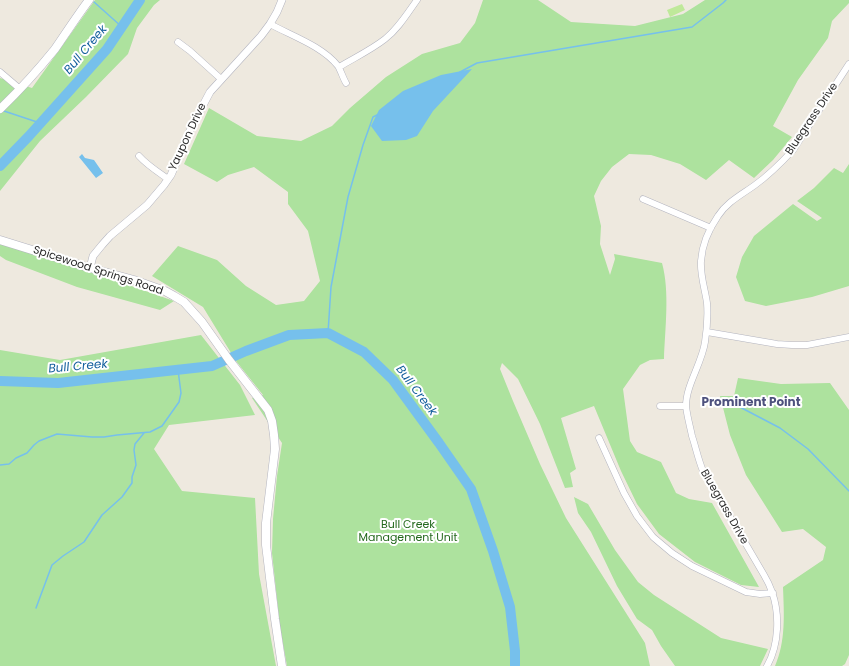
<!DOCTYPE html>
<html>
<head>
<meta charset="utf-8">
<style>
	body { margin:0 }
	canvas { display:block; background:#eee9df }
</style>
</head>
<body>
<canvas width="849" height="666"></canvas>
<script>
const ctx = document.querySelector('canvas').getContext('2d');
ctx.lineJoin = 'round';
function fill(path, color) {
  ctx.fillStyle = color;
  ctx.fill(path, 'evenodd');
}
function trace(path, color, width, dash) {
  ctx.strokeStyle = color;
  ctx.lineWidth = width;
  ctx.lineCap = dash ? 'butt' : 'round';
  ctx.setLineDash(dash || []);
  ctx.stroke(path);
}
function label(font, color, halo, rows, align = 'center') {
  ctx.font = font + ' Poppins,sans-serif';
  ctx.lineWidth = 4;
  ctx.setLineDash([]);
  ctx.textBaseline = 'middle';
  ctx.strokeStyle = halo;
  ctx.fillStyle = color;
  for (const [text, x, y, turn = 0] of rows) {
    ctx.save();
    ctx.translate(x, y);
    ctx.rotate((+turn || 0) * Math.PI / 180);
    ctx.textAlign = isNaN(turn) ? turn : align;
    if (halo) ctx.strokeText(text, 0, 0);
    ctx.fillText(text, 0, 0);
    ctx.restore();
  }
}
const green = new Path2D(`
	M 95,0 L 160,0 L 154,5 L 137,28 L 128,54 L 86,97 L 40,141 L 0,191 L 0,78 L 32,88 Z
	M 483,0 L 538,0 L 571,22 L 635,26 L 683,14 L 705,0 L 849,0 L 849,3 L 832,21 L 828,38 L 798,80 L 773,126 L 792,137 L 773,160 L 754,178 L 729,160 L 706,180 L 680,164 L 651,155 L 629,154 L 612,167 L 601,181 L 594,196 L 601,226 L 600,244 L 610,275 L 615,259 L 614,254 L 662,263 C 670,292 665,329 664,359 L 650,360 L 640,365 L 623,389 L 630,441 L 637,452 L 661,462 L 676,493 L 689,499 L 712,503 L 759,587 L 741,585 L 695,562 L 659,534 L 637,504 L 621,471 L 594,406 L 561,418 L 576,469 L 570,473 L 573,487 L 565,488 L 540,424 L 518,379 L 502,363 L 500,369 L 513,401 L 540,464 L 566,518 L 645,643 L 650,666 L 287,666 L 280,627 L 272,553 L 273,519 L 277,476 L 282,443 L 252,398 L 263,395 L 236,361 L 203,307 L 152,276 L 178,246 L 217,260 L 246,286 L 276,305 L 304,301 L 320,281 L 308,231 L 288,204 L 288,192 L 254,167 L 228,175 L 217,182 L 184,164 L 209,108 L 257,136 L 301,141 L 332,126 L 350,108 L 386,77 L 422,54 L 460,43 L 475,23 Z
	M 849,164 L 849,286 L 812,297 L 766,306 L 745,301 L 736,277 L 742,257 L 754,236 L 793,204 L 817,221 L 822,218 L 797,201 L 814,188 L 834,168 L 843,173 Z
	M 0,240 L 174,301 L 160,310 L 77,287 L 6,260 L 0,256 Z
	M 201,335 L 240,385 L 255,415 L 169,425 L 154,449 L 182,491 L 255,498 L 259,574 L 276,666 L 0,666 L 0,350 L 60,360 Z
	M 738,378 L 781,384 L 830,383 L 849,410 L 849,655 L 845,664 L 842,666 L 775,666 C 786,641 784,614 783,587 L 823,560 L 826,547 L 803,529 L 782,532 L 746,475 L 730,435 L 720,396 L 734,396 Z
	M 574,497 L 588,504 L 615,550 L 638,582 L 654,595 L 721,638 L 768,649 L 760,666 L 675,666 L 661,646 L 652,630 L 637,619 L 617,586 L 591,532 L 578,513 Z`);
const pitch = new Path2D(`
	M 682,4 L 685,10 L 670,17 L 667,10 Z`);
const water = new Path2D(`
	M 472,69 L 433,111 L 417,136 L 406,140 L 382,141 L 371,126 L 379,110 L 403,91 L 441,75 Z
	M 82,154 L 85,158 L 94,160 L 103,173 L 96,178 L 79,157 Z`);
const stream = new Path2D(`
	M 94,2 L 122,27
	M 460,72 L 477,63 L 692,27 L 723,3 L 726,0
	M 4,111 L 40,123
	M 328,333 L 331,287 L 348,197 L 363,145 L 373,117 L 377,115
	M 736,405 L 780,428 L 808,449 L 849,491
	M 0,465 L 9,464 L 16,458 L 27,453 L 34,445 L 39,441 L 57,434 L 92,437 L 104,437 L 117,435 L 150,432 L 162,426 L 179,402 L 181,393 L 178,370
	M 36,608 L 52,565 L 63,556 L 84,542 L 102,515 L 122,497 L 132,483 L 132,477 L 136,465 L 134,450 L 135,444 L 144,433`);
const river = new Path2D(`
	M 0,166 L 29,136 L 107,49 L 140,0
	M 0,381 L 58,383 L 212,366 L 246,351 L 289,335 L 328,333 L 364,352 L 393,380 L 439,443 L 471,489 L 493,551 L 510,607 L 515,651 L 515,666`);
const minor = new Path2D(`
	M 270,24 C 292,36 322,46 338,66 C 341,71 343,78 346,83
	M 178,42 L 190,51 L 221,79
	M 339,67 C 354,58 371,50 385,39 C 398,29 407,14 417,0
	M 0,72 L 20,89
	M 139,156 C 147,165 158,172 168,179
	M 643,199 L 711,228
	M 707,332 L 777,344 L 792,345 L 807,345 L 849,337
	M 660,406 L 686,406
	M 599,438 L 624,493 L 637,516 L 653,537 L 672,553 L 692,566 L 746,592 L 760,594 L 773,593
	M 767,666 C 779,645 780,614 772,592 C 770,586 767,580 764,575 L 703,471 C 698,459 696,448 692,436 C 690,426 687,416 686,406 C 686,385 702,363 705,342 C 707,329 708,316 707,303 C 705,289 700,275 701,261 C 702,245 709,229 718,216 C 727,202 741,195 755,185 C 769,175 781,163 793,150 L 849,64`);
const tertiary = new Path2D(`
	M 90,268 L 93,256 L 102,245 L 110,236 L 147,205 L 164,185 L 171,175 L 192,126 L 210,92 L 261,36 L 270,24 L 277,12 L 282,0`);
const secondary = new Path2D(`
	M 0,109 C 20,90 38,70 55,49 C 66,33 77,16 89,0
	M 0,240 L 90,268 L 134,280 L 165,291 L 174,296 L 184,302 L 202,322 L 229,360 L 268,410 L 272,421 L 274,435 L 275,449 L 266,523 L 266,545 L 275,619 L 282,666`);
const streetNames = [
	["Bluegrass Drive",812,119,-56],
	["Yaupon Drive",188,137,-65],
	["Spicewood Springs Road",98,271,18],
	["Bluegrass Drive",724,507,60]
];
const parkNames = [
	["Bull Creek",408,525],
	["Management Unit",408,538]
];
const waterNames = [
	["Bull Creek",86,50,-50],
	["Bull Creek",78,367,-5],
	["Bull Creek",416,391,53]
];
const neighbourhoodNames = [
	["Prominent Point",751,403]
];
fill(green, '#ade29e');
fill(pitch, '#bfe99a');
fill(water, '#76c0ec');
trace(stream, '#76c0ec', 1.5);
trace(river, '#76c0ec', 10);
trace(minor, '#b3b4bf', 7);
trace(tertiary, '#b3b4bf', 8);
trace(secondary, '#b3b4bf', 9);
trace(minor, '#fff', 6);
trace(tertiary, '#fff', 7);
trace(secondary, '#fff', 8);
label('11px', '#2c2c2c', '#fff', streetNames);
label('11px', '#24691d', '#fff', parkNames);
label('italic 12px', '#115d9c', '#fff', waterNames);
label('bold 12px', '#4d517d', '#fff', neighbourhoodNames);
</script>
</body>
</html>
